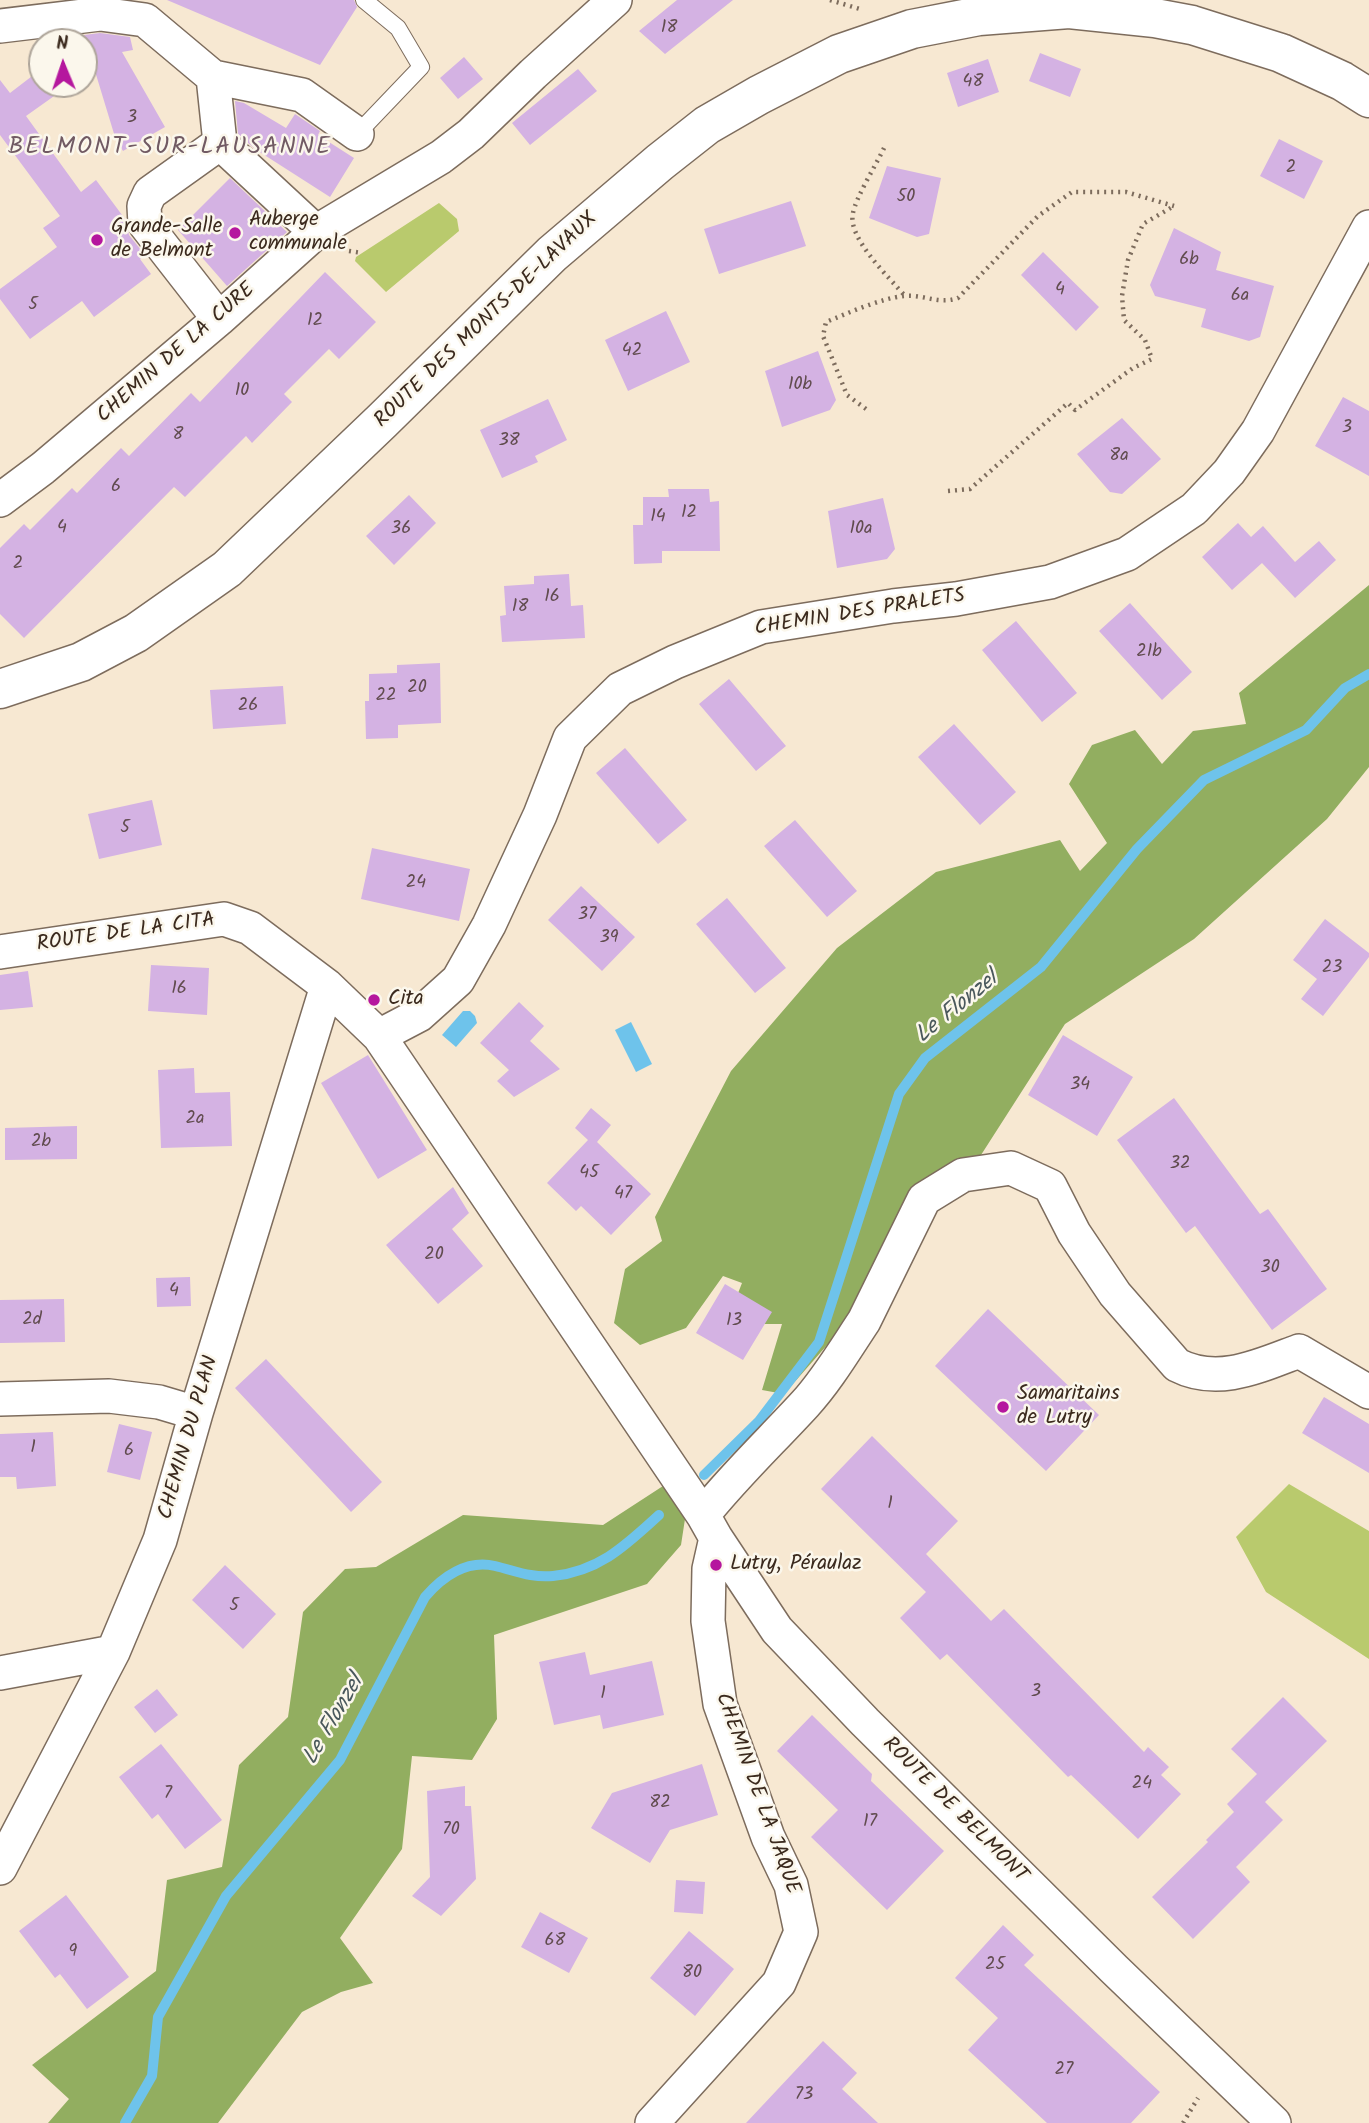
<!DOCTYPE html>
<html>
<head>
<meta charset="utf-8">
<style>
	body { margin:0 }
	#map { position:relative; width:1369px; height:2123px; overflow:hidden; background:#f7e8d2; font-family:Kalam,sans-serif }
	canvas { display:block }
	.north { position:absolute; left:28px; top:28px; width:70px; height:70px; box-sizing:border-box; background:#fbf7ec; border:2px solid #aea59a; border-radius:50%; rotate:358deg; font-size:19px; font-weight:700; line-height:28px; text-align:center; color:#3b2a1e }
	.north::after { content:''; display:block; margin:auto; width:24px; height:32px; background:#b5179e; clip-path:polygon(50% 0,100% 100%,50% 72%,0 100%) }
</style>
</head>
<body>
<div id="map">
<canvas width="1369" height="2123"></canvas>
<div class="north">N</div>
</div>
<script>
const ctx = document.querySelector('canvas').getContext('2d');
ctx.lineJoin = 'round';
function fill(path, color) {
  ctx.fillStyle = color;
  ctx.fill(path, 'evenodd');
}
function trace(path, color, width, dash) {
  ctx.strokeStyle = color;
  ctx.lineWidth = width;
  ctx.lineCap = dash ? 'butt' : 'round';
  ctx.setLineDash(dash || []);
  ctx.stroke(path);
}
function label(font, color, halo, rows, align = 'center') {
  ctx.font = font + ' Kalam,sans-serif';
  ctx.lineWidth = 5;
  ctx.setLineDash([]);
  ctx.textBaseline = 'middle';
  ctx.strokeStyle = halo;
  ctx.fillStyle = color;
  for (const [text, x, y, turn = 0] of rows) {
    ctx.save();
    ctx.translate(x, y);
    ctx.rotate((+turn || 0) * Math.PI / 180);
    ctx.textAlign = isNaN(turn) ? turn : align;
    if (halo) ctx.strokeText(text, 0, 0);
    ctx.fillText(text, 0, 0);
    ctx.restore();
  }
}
const green = new Path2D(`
	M 439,203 L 457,219 L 459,231 L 386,292 L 355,261 L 356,257 Z
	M 1289,1484 L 1369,1531 L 1369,1659 L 1266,1592 L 1236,1537 Z`);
const forest = new Path2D(`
	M 1369,585 L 1369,767 L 1327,819 L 1194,939 L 1065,1024 L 981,1155 L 916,1192 L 850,1319 L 784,1394 L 762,1390 L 782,1324 L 755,1324 L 733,1306 L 742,1283 L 723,1276 L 686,1328 L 640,1345 L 614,1323 L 625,1269 L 662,1241 L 655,1217 L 731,1071 L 837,948 L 936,872 L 1060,840 L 1080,871 L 1107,843 L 1069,784 L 1092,745 L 1135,730 L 1162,764 L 1193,731 L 1246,724 L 1239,693 Z
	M 663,1486 L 685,1519 L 681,1545 L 647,1584 L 494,1635 L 497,1719 L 472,1760 L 412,1756 L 402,1849 L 340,1938 L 373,1983 L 341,1992 L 302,2012 L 218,2123 L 48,2123 L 69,2099 L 32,2065 L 156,1971 L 167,1880 L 222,1867 L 239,1765 L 288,1717 L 303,1612 L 345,1569 L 376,1567 L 463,1515 L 603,1525 Z`);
const water = new Path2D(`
	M 463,1011 L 470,1011 L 475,1016 L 477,1023 L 456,1047 L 442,1035 Z
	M 631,1022 L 652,1064 L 636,1072 L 615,1030 Z`);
const stream = new Path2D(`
	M 704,1475 L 759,1421 L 819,1342 L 899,1094 L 925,1058 L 1041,967 L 1137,849 L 1204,780 L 1306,730 L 1345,688 L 1369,674
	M 125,2123 L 152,2076 L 158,2017 L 226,1896 L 340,1760 L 425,1597 C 442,1577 467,1559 495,1566 C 516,1571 531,1578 553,1576 C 600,1571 626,1545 659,1515`);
const building = new Path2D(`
	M 167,0 L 354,0 L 357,7 L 320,65 Z
	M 677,0 L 733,0 L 665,54 L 639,31 Z
	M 100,33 L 130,37 L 133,50 L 122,52 L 165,127 L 123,151 L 115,137 L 84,35 Z
	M 1040,53 L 1081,69 L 1070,97 L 1029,81 Z
	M 464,57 L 483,79 L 458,99 L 440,78 Z
	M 988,59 L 999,92 L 958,107 L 947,73 Z
	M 578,69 L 597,91 L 530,145 L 512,123 Z
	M 40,70 L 42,84 L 50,84 L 57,94 L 26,116 L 81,192 L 96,180 L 125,219 L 129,235 L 145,255 L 140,259 L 151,274 L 94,317 L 82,301 L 30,339 L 0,299 L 0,289 L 57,247 L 43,228 L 60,216 L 0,135 L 0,80 L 10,93 Z
	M 235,101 L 244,103 L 286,128 L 295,114 L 320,131 L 318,135 L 354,158 L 330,197 L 255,149 L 238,134 Z
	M 1279,139 L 1323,161 L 1304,199 L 1260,176 Z
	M 887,166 L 941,178 L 929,234 L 917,237 L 869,218 Z
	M 230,178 L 287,232 L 227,286 L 178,230 Z
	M 791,201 L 806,246 L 719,274 L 704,229 Z
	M 1174,228 L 1221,252 L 1216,270 L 1274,286 L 1260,337 L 1249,341 L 1201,327 L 1206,309 L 1155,296 L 1150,285 Z
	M 1043,252 L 1099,307 L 1076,331 L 1021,275 Z
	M 325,272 L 376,322 L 339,359 L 329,349 L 284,394 L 292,402 L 252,443 L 246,436 L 185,497 L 174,487 L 24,638 L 0,614 L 0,548 L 24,524 L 30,530 L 72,488 L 77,493 L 121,448 L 129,456 L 191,393 L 200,402 Z
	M 666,311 L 690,362 L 628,391 L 605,340 Z
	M 818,351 L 836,400 L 830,410 L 782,427 L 765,371 Z
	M 1343,397 L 1369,411 L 1369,476 L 1315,446 Z
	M 548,399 L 567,440 L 535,456 L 538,462 L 502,478 L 480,430 Z
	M 1122,418 L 1161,459 L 1122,494 L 1110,492 L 1077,454 Z
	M 668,489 L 709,489 L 710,502 L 719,501 L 720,551 L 662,551 L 662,563 L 634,564 L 633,525 L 643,525 L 643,497 L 669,497 Z
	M 409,495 L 436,523 L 394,565 L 366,536 Z
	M 883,498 L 895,549 L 887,559 L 837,568 L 828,511 Z
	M 1238,523 L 1251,537 L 1263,526 L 1295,562 L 1319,541 L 1336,560 L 1295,598 L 1262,563 L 1232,590 L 1202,557 Z
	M 569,574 L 571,606 L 583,605 L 585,638 L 502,642 L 500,616 L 506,615 L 504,586 L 534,584 L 534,576 Z
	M 1130,603 L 1192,672 L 1162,700 L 1099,631 Z
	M 1016,621 L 1077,693 L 1042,722 L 982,650 Z
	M 440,663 L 441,723 L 398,725 L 398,738 L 366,739 L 365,701 L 369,701 L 369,674 L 397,673 L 397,665 Z
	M 729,679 L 786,746 L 756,771 L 699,704 Z
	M 283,686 L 286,724 L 213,729 L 210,690 Z
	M 954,724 L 1016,792 L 980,825 L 918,757 Z
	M 625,748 L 687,820 L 658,844 L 596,773 Z
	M 152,800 L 162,845 L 99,859 L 88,814 Z
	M 795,820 L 857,891 L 827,917 L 764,846 Z
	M 372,848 L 470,869 L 459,921 L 361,899 Z
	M 581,886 L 635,937 L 602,971 L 548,920 Z
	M 727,898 L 786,968 L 755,993 L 696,924 Z
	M 1325,919 L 1369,953 L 1369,957 L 1323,1016 L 1301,999 L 1317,979 L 1293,960 Z
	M 151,965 L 209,968 L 207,1015 L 148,1011 Z
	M 28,971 L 33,1007 L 0,1010 L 0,975 Z
	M 519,1002 L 544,1026 L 530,1041 L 560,1069 L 514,1097 L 497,1081 L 509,1070 L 480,1043 Z
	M 1063,1035 L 1133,1077 L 1097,1136 L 1028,1095 Z
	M 368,1055 L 427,1150 L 378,1179 L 321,1083 Z
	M 194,1068 L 195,1093 L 230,1092 L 232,1146 L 161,1148 L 158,1070 Z
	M 1174,1098 L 1260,1214 L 1268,1209 L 1327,1289 L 1272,1330 L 1195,1226 L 1186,1233 L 1117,1140 Z
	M 591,1108 L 611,1125 L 597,1142 L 651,1194 L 611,1235 L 581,1206 L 576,1211 L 547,1183 L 588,1140 L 575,1128 Z
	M 77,1126 L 77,1159 L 5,1160 L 5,1128 Z
	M 453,1187 L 469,1213 L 452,1229 L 483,1266 L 438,1304 L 386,1245 Z
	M 190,1277 L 191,1306 L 157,1307 L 156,1278 Z
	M 725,1284 L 772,1312 L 743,1360 L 696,1333 Z
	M 64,1299 L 65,1342 L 0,1343 L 0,1300 Z
	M 988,1309 L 1099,1415 L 1046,1471 L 935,1366 Z
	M 266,1359 L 382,1482 L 351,1512 L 235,1388 Z
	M 1324,1397 L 1369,1424 L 1369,1473 L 1302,1433 Z
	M 119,1424 L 152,1432 L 140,1480 L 107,1472 Z
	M 53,1432 L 56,1486 L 17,1489 L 16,1477 L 0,1477 L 0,1434 Z
	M 872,1436 L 958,1521 L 926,1554 L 991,1621 L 1004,1609 L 1144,1752 L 1148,1747 L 1169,1767 L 1161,1775 L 1181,1794 L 1138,1839 L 1071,1775 L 1068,1777 L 947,1654 L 940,1660 L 900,1618 L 926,1592 L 821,1489 Z
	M 225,1565 L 276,1614 L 243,1649 L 192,1600 Z
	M 585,1652 L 590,1675 L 652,1661 L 664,1715 L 603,1729 L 600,1715 L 554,1725 L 539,1662 Z
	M 157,1689 L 178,1715 L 155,1733 L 134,1707 Z
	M 1283,1697 L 1327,1741 L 1265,1802 L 1283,1820 L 1236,1867 L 1250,1882 L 1193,1939 L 1152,1897 L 1208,1842 L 1206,1840 L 1234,1812 L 1227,1804 L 1257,1774 L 1231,1749 Z
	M 812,1715 L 872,1774 L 871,1781 L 944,1851 L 887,1910 L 811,1837 L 838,1810 L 777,1751 Z
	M 161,1744 L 222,1820 L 185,1849 L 158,1814 L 152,1819 L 119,1777 Z
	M 702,1764 L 718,1815 L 670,1830 L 650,1863 L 591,1828 L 612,1793 Z
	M 465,1786 L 465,1806 L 471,1806 L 476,1879 L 441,1916 L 412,1896 L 430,1877 L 427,1791 Z
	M 676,1880 L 705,1882 L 703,1914 L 674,1912 Z
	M 66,1895 L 129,1977 L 87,2009 L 60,1974 L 55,1978 L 19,1931 Z
	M 540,1912 L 588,1938 L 569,1973 L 521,1947 Z
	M 1003,1925 L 1034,1955 L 1024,1965 L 1160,2092 L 1131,2123 L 1047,2123 L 968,2050 L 998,2018 L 955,1978 Z
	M 689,1931 L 734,1969 L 695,2016 L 650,1978 Z
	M 823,2041 L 857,2073 L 842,2089 L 878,2123 L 746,2123 Z`);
const path = new Path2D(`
	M 830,0 L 860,9
	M 884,148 C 876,165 856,197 853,213 C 847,238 889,277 905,296
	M 349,251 L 362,253
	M 866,409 L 847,395 L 823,336 L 826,322 C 848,313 882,298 904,296 C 924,294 938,305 958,298 L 1038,216 L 1072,192 L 1126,192 L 1174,206
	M 948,491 L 970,489 L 1068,403 L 1075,410 L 1133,368 L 1152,359 L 1145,340 L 1124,320 L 1122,296 L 1128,260 L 1143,224 L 1174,206
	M 1183,2123 L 1198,2098`);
const service = new Path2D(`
	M 357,134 L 421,67 L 398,28 L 364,0`);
const minor = new Path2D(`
	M 0,26 L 100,14 L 145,20 L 213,77
	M 316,232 L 220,143 L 213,77 L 302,95 L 357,134
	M 219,319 L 145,224 L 144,206 L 150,193 L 220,143
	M 0,500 L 43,468 L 219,319 L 316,232 L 441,157 L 471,134 L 533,74 L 615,0
	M 0,952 L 224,919 L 250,928 L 327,986 L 379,1036 L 703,1515 L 716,1538 L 777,1630 L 865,1722 L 1114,1969 L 1274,2123
	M 379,1036 L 419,1015 L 458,980 L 489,925 L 540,815 L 570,738 L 620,689 L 675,662 L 761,627 L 893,606 L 956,599 L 1050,582 L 1127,554 L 1194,509 L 1229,472 L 1258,431 L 1369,227
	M 0,1399 L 109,1396 L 159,1402 L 196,1413
	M 703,1515 C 735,1475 771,1441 805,1404 C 827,1380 846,1348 864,1321 L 924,1199 L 963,1175 L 1011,1168 L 1050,1186 L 1074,1233 L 1115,1294 L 1177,1365 C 1218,1386 1259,1366 1299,1351 L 1369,1392
	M 0,1673 L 113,1652
	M 0,1868 L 113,1652 L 160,1540 L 196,1413 L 327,986
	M 652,2123 L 779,1983 L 801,1932 L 791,1885 L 768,1837 L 720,1704 L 708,1621 L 709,1569 L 716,1538`);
const tertiary = new Path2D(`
	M 0,689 L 81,662 L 136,633 L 227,569 L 382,421 L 552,254 L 660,162 L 707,125 L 759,95 L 839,54 L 912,29 L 979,16 L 1069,9 L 1155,18 L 1192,25 L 1281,53 L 1342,81 L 1369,98`);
const markers = [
	[235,233,7,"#b5179e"],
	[97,240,7,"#b5179e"],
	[374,1000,7,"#b5179e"],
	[1003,1407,7,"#b5179e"],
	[716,1565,7,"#b5179e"]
];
const numberNames = [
	["18",669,29],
	["48",973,83],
	["3",132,119],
	["2",1291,169],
	["50",906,198],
	["6b",1189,261],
	["4",1060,291],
	["6a",1240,297],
	["5",33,306],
	["12",315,322],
	["42",632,352],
	["10b",800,386],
	["10",242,392],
	["3",1347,429],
	["8",178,436],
	["38",509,442],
	["8a",1119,457],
	["6",116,488],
	["12",689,514],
	["14",658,518],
	["4",62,529],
	["36",401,530],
	["10a",861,530],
	["2",18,565],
	["16",552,598],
	["18",520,608],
	["21b",1149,653],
	["20",417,689],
	["22",386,697],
	["26",248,707],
	["5",125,829],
	["24",416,884],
	["37",587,916],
	["39",609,939],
	["23",1332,969],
	["16",179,990],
	["34",1080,1086],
	["2a",195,1120],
	["2b",41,1143],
	["32",1180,1165],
	["45",589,1174],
	["47",623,1195],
	["20",434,1256],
	["30",1270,1269],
	["4",174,1292],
	["2d",32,1321],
	["13",734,1322],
	["1",33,1449],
	["6",129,1452],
	["1",890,1505],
	["5",234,1607],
	["3",1036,1693],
	["1",603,1695],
	["24",1142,1785],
	["7",168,1795],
	["82",660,1804],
	["17",870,1823],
	["70",451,1831],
	["68",555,1942],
	["9",73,1953],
	["25",995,1966],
	["80",692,1974],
	["27",1064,2071],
	["73",804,2096]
];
const poiNames = [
	["Auberge",249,221],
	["communale",249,245],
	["Grande-Salle",111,228],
	["de Belmont",111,252],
	["Cita",388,1000],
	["Samaritains",1017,1395],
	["de Lutry",1017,1419],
	["Lutry, Péraulaz",730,1565]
];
const streetNames = [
	["ROUTE DES MONTS-DE-LAVAUX",487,321,-44],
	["CHEMIN DE LA CURE",177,354,-41],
	["CHEMIN DES PRALETS",860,614,-9],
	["ROUTE DE LA CITA",126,934,-8],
	["CHEMIN DU PLAN",190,1438,-74],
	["CHEMIN DE LA JAQUE",756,1794,70],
	["ROUTE DE BELMONT",954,1811,45]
];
const waterNames = [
	["Le Flonzel",958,1009,-39],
	["Le Flonzel",335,1721,-60]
];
const quarterNames = [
	["BELMONT-SUR-LAUSANNE",170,149]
];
fill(green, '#b9ca6d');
fill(forest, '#92ae60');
fill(water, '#6ec3eb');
trace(stream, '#6ec3eb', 10);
fill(building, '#d4b2e3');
trace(service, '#7d6c5d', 18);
trace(minor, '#7d6c5d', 36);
trace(tertiary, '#7d6c5d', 41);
trace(path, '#7d6c5d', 4.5, [2, 5]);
trace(service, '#fff', 16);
trace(minor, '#fff', 33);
trace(tertiary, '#fff', 38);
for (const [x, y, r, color] of markers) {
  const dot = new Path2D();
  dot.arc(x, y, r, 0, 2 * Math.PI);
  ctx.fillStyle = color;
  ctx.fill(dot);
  trace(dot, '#fbf7ec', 2.5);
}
label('18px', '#614c4f', null, numberNames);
label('21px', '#3b2a1e', '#fbf7ec', poiNames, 'left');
label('21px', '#3b2a1e', '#fbf7ec', streetNames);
label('italic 23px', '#4a585c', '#fbf7ec', waterNames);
ctx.letterSpacing = '2px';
label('24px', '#715a63', '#fbf7ec', quarterNames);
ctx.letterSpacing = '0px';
</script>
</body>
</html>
